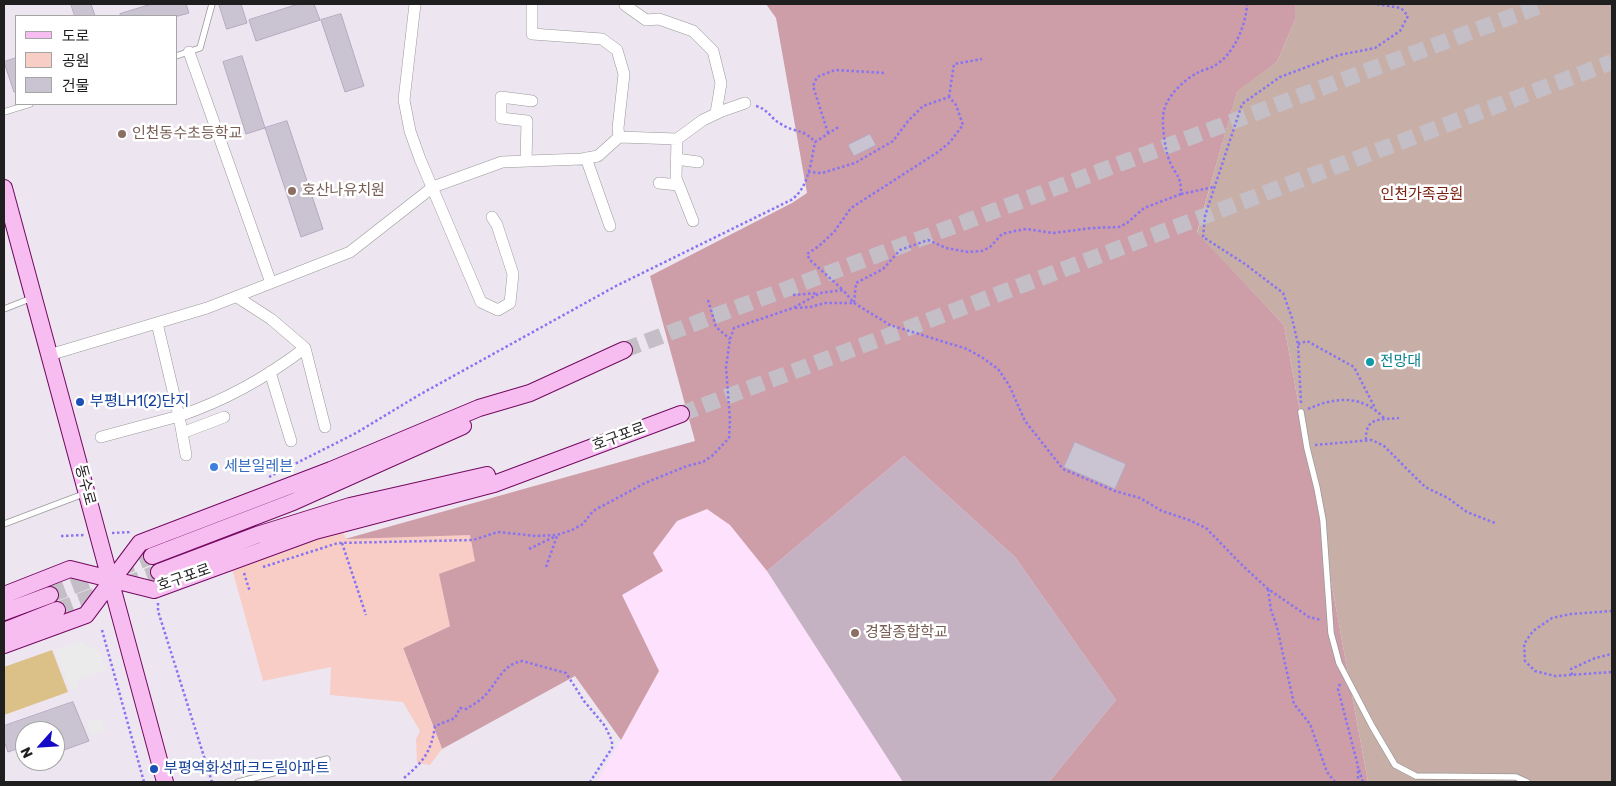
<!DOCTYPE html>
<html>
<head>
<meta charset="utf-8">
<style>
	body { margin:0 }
	#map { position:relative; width:1616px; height:786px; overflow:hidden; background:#ede6f0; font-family:Rubik,"Noto Sans KR",sans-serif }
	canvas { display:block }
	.frame { position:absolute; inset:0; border:5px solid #1f1f1f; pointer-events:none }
	.legend { position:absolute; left:15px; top:15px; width:162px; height:90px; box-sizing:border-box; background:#fff; border:1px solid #a5a5a5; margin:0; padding:6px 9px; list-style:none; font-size:15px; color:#1f1f1f }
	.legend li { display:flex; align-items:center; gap:10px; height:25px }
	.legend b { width:25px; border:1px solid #a5a5a5 }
	.north { position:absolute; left:15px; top:721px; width:50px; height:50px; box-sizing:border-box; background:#fff; border:1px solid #a5a5a5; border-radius:50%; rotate:244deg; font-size:14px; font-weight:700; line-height:20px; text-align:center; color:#1f1f1f }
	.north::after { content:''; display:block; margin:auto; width:18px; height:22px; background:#150ac5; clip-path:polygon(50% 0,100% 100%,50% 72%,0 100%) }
</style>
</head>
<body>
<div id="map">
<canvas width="1616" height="786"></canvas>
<div class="frame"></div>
<ul class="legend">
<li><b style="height:6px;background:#f7bdf0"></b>도로</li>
<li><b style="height:14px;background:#f7cdc6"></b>공원</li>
<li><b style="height:14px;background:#cac4d2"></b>건물</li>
</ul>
<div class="north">N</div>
</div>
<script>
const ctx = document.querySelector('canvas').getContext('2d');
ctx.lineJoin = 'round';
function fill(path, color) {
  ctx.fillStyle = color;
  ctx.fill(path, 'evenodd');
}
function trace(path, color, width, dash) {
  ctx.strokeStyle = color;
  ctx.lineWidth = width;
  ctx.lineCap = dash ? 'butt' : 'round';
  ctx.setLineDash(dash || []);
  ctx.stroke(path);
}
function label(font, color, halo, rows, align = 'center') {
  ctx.font = font + ' Rubik,"Noto Sans KR",sans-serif';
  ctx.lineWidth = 5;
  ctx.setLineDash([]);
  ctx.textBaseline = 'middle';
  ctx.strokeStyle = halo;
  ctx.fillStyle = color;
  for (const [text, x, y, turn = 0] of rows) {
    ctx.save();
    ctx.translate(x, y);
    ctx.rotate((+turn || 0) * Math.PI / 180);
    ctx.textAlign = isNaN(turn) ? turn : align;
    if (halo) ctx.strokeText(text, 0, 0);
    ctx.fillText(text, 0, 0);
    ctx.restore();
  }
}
const education = new Path2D(`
	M 904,456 L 1049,782 L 597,782 L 659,671 L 622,595 L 663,571 L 653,553 L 677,521 L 707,509 L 730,525 L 768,571 Z`);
const construction = new Path2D(`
	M 904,456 L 1015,557 L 1116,700 L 1049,782 L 903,782 L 767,571 Z`);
const forest = new Path2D(`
	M 766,4 L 1295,4 L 1295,20 L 1277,62 L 1237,92 L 1197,232 L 1284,325 L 1368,782 L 1049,782 L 1116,700 L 1015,557 L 904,456 L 767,571 L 730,525 L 707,509 L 677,521 L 653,553 L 663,571 L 622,595 L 659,671 L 621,740 L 575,676 L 442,749 L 403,648 L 450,626 L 345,539 L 695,441 L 650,276 L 792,203 L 807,193 L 776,18 Z`);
const cemetery = new Path2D(`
	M 1295,4 L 1612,4 L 1612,782 L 1368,782 L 1284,325 L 1197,233 L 1237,91 L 1277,62 L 1295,20 Z`);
const park = new Path2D(`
	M 342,529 L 346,539 L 470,535 L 475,561 L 439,574 L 450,626 L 403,648 L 442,749 L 430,765 L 417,763 L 416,739 L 420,731 L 403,702 L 330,695 L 331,667 L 263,681 L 231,565 Z`);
const pitch = new Path2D(`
	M 52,650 L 68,692 L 4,715 L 4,667 Z`);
const parking = new Path2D(`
	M 80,642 L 100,652 L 105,670 L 76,680 L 78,688 L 71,690 L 55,650 Z
	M 100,718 L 105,730 L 92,735 L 87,722 Z`);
const building = new Path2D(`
	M 71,4 L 91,4 L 95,16 L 75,16 Z
	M 152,4 L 186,4 L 189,13 L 178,16 L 120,16 L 120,14 Z
	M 219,4 L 241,4 L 247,23 L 227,29 Z
	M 299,4 L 314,4 L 320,20 L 256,41 L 249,20 Z
	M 341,14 L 364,86 L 345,92 L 321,20 Z
	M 242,56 L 265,128 L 246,134 L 223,62 Z
	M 16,58 L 16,92 L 14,92 L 4,62 Z
	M 287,121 L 323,229 L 301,237 L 265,128 Z
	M 870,134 L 876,145 L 854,156 L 848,145 Z
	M1364 363a6 6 0 1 1 12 0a6 6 0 1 1-12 0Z
	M 1075,442 L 1126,464 L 1115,489 L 1064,467 Z
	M 73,702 L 89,741 L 64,750 L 58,734 L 55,736 L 55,731 L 25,731 L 25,746 L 8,752 L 4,741 L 4,726 Z`);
const secondaryTunnel = new Path2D(`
	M 624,350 L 1545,4
	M 681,414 L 1612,62
	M 50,595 L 152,556
	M 57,610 L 159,572`);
const path = new Path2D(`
	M 949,97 L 954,64 L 982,59
	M 756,106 C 768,109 771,119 781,124 C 794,133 803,128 815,142 L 840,126
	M 828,133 L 813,86 L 817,77 L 835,70 L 886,73
	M 808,172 L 822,173 L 855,163 L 893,141 L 908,121 L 923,106 L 949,97 L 956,105 L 963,125 L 950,142 L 938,152 L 851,208 L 834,232 L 819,246 L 807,254 L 810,260 L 843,290
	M 1181,194 L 1214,187
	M 793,295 L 818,293
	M 708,300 L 716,327 L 730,339
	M 795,308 L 810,307 L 825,303 L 854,303 L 856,283 L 883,269 L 900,250 L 928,240 L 946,248 L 968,252 L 982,251 L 990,247 L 1002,234 L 1015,231 L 1026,229 L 1053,233 L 1092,228 L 1119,227 L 1127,223 L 1144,208 L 1181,194 C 1181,175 1177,178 1170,162 C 1165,151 1161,122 1164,110 C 1168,95 1184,80 1197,73 C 1202,70 1209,69 1214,66 C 1234,55 1246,25 1247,4
	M 1298,344 L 1307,341 L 1354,367 L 1375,408
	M 1301,403 L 1298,344 L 1292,318 L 1283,293 L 1245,264 L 1203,237 L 1205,216 L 1242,104 L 1280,77 L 1339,55 L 1375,48 L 1400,31 L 1408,16 L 1401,8 L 1376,4
	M 1308,409 C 1337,396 1363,395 1385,419
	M 1366,440 C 1365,416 1381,420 1399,418
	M 1315,445 L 1372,440 L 1384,446 L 1425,487 L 1448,498 L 1467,512 L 1495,523
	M 269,477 L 356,433 L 419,395 L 616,286 L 791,200 C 809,188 811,161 815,142
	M 112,533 L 132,532
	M 61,536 L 84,535
	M 342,543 L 366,615
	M 529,549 L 556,536
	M 263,567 L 338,543 L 473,540 L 498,532 L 536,536 L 557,535 L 572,530 L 583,524 L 593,511 L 645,483 L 687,466 L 703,462 L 712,456 L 729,438 L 730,420 L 726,367 L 730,339 L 734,328 L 793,308 L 820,293 L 843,290 L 854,303 L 890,325 L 967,349 L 983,358 L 998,369 L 1009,385 L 1025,421 L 1063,469 L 1115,491 L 1140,498 L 1162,511 L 1189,520 L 1206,528 L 1242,565 L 1268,589 L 1309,617 L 1321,620
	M 546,567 L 557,536
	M 244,573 L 250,592
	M 1268,589 L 1271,610 L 1277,627 L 1294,704 L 1310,724 L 1327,772 L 1335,782
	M 158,603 L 158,611 L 212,782
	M 1612,611 L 1571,614 L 1552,618 L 1533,631 L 1524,644 L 1525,661 L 1535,671 L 1555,676 L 1612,672
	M 102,630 L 144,782
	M 1572,675 L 1571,669 L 1595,658 L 1612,654
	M 1340,684 L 1338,689 L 1358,766 L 1358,782
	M 1359,770 L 1363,782
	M 404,778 C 424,761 431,752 435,726 L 455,718 L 460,708 L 466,709 C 474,704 482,700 488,692 C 499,679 503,665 522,661 L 566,673 L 584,701 L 605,726 L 612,741 L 612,748 L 590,782`);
const lane = new Path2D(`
	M 176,56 L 200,48 L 212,4
	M 4,112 L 30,104
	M 4,309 L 32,298
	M 1301,412 L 1307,448 L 1317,488 L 1323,520 L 1331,633 L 1339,663 L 1372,726 L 1395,765 L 1416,776 L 1516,777 L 1527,782
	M 4,524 L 86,493
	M 238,782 L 327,759`);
const street = new Path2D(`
	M 415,4 L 404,100 L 410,131 L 420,159 L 481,302 L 498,310 L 510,303 L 513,274 L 497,225 L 492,217
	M 626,4 L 625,5 L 646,20 L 659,19 L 693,31 L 713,51 L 721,83 L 716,113
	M 619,137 L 677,139 L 676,178 L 693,221
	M 677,139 L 703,120 L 722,111 L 745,103
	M 586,158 L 610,226
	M 676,159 L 698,162
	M 526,161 L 527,121 L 501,118 L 501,97 L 532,101
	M 659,183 L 678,185
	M 271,283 L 350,252 L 433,187 L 502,162 L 582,159 L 598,156 L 619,137 L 618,128 L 624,74 L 617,50 L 602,39 L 532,34 L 532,6
	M 305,348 L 325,427
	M 49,355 L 207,308 L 271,283 L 189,52
	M 270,372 L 291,441
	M 182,433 L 224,417
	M 101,437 L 179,416 L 157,323
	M 186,455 L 179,416 C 224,401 267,377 305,348 L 271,319 L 237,297`);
const secondary = new Path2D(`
	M 4,188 L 165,782
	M 152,556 L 293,502 L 463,426
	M 159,572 L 257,535 L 350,506 L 487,475
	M 4,595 L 70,569 L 154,590 L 315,531 L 494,484 L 681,414
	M 4,612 L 50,595
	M 4,631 L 57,610
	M 4,645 L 86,615 L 140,543 L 331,470 L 479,408 L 530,393 L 624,350`);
const markers = [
	[122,134,5,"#8d6e63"],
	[292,191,5,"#8d6e63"],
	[1370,362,5,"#0f9aa8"],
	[80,402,5,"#1a4fb4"],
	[214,467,5,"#3f7fe0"],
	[855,633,5,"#8d6e63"],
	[154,769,5,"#1a4fb4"]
];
const educationNames = [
	["인천동수초등학교",132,134],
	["호산나유치원",302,191],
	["경잘종합학교",865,633]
];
const parkNames = [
	["인천가족공원",1422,195]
];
const cultureNames = [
	["전망대",1380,362]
];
const transitNames = [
	["부평LH1(2)단지",90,402],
	["부평역화성파크드림아파트",164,769]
];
const streetNames = [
	["호구포로",619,437,-20],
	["동수로",85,485,75],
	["호구포로",184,578,-19]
];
const shopNames = [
	["세븐일레븐",224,467]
];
fill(education, '#fee1fc');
fill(construction, '#c4b2c3');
fill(forest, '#cd9da8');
fill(cemetery, '#c7afa8');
fill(park, '#f7cdc6');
fill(pitch, '#dbc088');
fill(parking, '#ebebeb');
fill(building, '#cac4d2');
trace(building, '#b5a9c1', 1);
trace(secondaryTunnel, '#c4bec6', 16, [16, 8]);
trace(lane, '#999', 7);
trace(street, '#999', 12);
trace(secondary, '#730a61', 18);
trace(path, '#8874f3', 2.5, [2.5, 2.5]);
trace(lane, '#fff', 5.5);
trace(street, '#fff', 11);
trace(secondary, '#f7bdf0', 16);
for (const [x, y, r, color] of markers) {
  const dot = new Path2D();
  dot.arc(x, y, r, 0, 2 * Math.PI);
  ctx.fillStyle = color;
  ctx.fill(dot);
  trace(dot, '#fff', 2);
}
label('15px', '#785e54', '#fff', educationNames, 'left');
label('15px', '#7a2011', '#fff', parkNames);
label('15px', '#0d838f', '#fff', cultureNames, 'left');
label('15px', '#164399', '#fff', transitNames, 'left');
label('15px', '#1f1f1f', '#fff', streetNames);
label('15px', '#366cbe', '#fff', shopNames, 'left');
</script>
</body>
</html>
